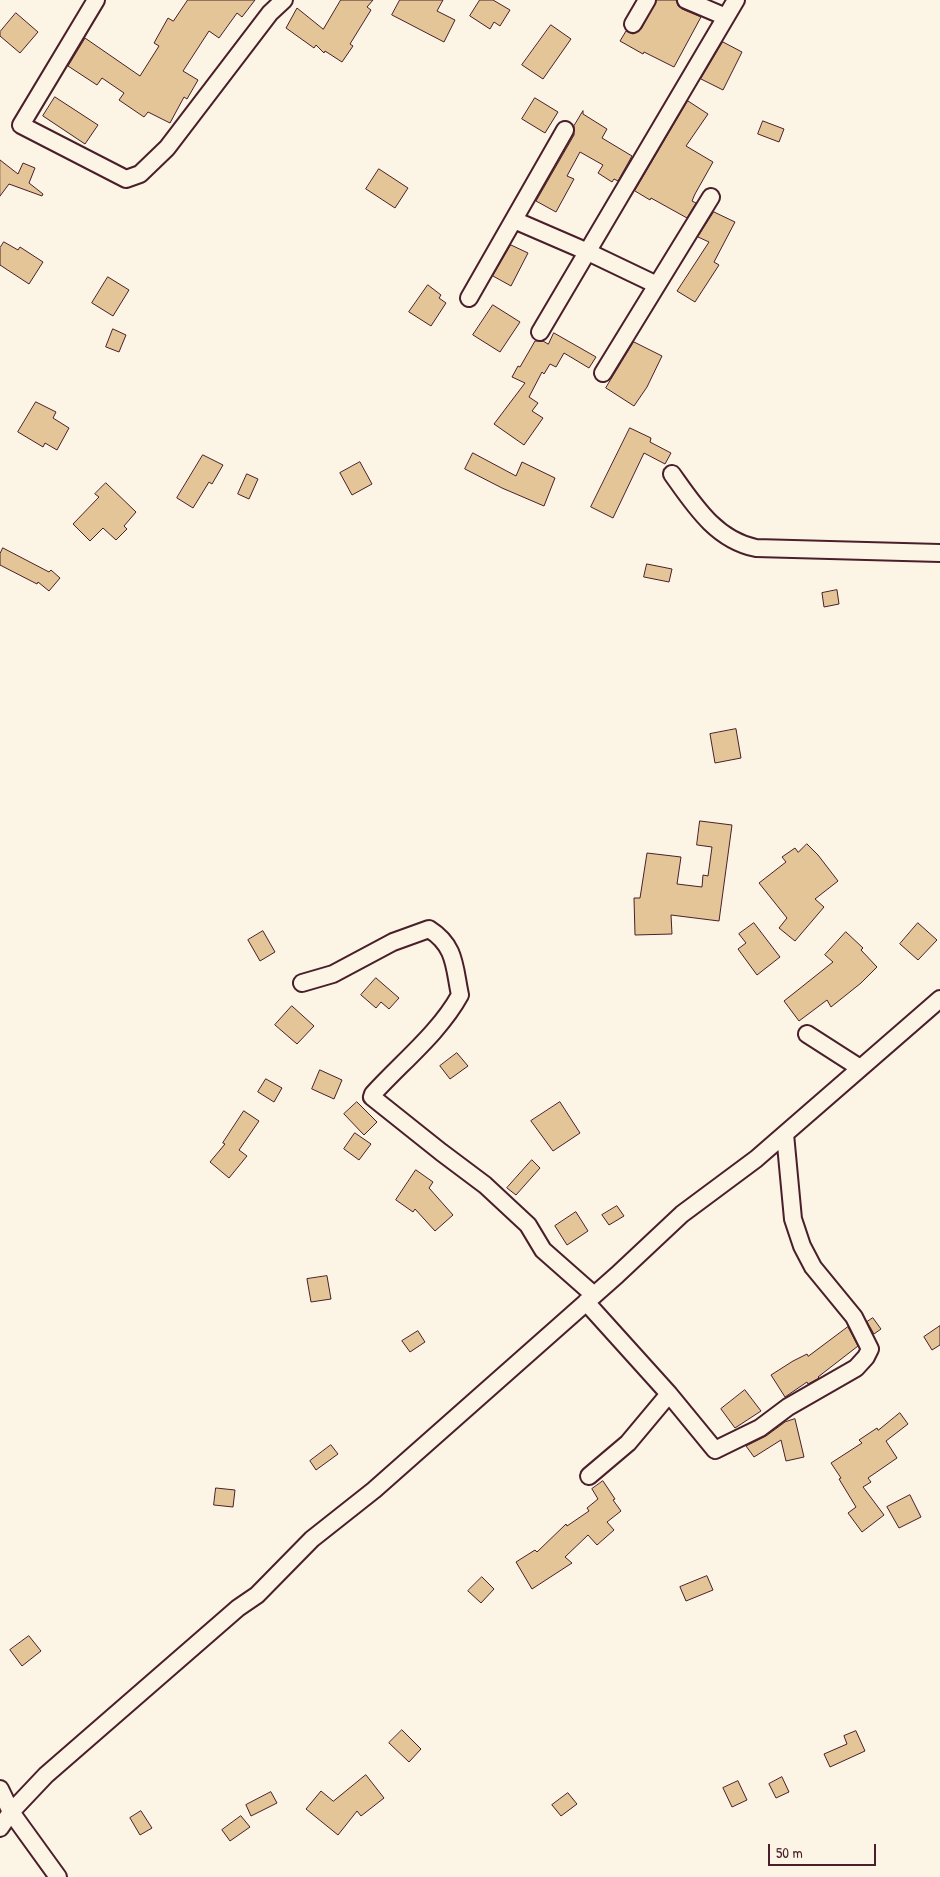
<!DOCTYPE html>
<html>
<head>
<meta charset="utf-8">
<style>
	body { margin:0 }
	#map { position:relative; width:940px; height:1877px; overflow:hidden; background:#fcf5e5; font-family:"Patrick Hand",sans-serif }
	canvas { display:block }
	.scale { position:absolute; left:768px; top:1844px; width:108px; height:22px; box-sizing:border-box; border:2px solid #4a1f2b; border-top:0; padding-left:6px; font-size:15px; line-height:18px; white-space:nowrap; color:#4a1f2b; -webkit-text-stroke:4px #fcf5e5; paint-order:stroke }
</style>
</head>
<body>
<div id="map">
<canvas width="940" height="1877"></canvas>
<div class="scale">50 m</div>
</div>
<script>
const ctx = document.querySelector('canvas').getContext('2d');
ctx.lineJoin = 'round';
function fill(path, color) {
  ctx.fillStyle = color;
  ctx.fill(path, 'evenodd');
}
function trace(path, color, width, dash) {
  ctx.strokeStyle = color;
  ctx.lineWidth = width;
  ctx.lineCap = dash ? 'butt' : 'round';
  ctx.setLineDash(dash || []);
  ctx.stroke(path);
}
const building = new Path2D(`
	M 188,0 L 255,0 L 242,17 L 237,13 L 219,38 L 209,31 L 183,71 L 198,80 L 187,99 L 184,97 L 170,123 L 148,112 L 144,117 L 119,100 L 124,93 L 102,78 L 97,85 L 68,66 L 85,38 L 140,76 L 159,46 L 154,43 L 168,18 L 173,21 Z
	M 341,0 L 373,0 L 367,7 L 371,10 L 350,44 L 353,46 L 342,62 L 325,51 L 324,53 L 316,45 L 314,48 L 286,28 L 297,8 L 323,29 Z
	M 400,0 L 443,0 L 437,11 L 455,20 L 444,42 L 392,15 Z
	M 480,0 L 493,0 L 510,10 L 500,26 L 494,22 L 490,29 L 470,16 Z
	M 657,0 L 676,0 L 678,6 L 682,9 L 701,17 L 674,67 L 644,52 L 643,54 L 620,41 L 626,31 L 633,34 L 641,29 Z
	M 16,13 L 38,32 L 20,53 L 0,36 L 0,32 Z
	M 551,25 L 571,39 L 543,79 L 522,65 Z
	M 723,42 L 742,52 L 723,90 L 701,79 Z
	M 55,97 L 98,125 L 85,144 L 43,116 Z
	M 535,98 L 558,112 L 545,133 L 522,119 Z
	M 688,101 L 708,114 L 686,146 L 713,162 L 695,194 L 692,201 L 696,203 L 687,218 L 651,198 L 650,200 L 635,191 Z
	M 583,111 L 583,114 L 607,129 L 602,138 L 632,156 L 618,181 L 614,179 L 612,182 L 598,173 L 603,165 L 580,152 L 567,176 L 574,179 L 556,212 L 536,201 L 574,135 L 574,126 Z
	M 763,121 L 784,129 L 779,142 L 758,134 Z
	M 0,160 L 18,174 L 23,163 L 35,168 L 29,183 L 43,194 L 42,196 L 9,184 L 0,196 Z
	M 379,169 L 408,188 L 395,208 L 366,189 Z
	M 714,212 L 735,222 L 714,262 L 719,265 L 695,302 L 677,291 L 709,242 L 698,237 Z
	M 4,242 L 18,250 L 20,247 L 43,262 L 29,284 L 0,265 L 0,248 Z
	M 511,245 L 528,253 L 511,286 L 493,276 Z
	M 108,277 L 129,290 L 113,316 L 92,303 Z
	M 428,285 L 441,295 L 439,298 L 446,303 L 431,326 L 409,312 Z
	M 493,305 L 520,322 L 500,352 L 473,335 Z
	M 113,329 L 126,335 L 119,352 L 106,347 Z
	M 554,333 L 596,357 L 589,368 L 564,353 L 556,367 L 550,364 L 544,374 L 542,372 L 529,397 L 538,403 L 532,411 L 543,418 L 524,445 L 494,424 L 525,383 L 512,377 L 518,366 L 520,367 L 535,341 L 543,341 L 548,344 Z
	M 634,342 L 662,356 L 647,387 L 634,406 L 606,388 Z
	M 36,402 L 56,412 L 53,418 L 69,428 L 57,450 L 45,443 L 43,447 L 18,432 Z
	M 630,428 L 651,438 L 650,442 L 671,453 L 665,464 L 644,453 L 613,518 L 591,507 Z
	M 473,453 L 516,476 L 522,462 L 555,478 L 544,506 L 502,488 L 465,469 Z
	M 203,455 L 223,465 L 212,484 L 209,482 L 193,508 L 177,498 Z
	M 360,462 L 372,484 L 352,495 L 340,473 Z
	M 247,474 L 258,479 L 249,499 L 238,494 Z
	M 106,483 L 136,512 L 124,526 L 127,529 L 116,540 L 103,528 L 90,541 L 73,524 L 99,497 L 95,494 Z
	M 3,548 L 49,572 L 51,570 L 60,578 L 49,591 L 38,582 L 37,584 L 0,565 L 0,554 Z
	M 647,564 L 672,569 L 669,582 L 644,577 Z
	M 837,590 L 839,604 L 824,607 L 822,593 Z
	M 736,729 L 741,758 L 715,763 L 710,734 Z
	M 700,821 L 732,825 L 719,921 L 671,915 L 672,934 L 635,935 L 634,898 L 640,898 L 647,853 L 681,857 L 677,884 L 702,887 L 703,875 L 708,876 L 712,847 L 697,845 Z
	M 807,844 L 818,855 L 838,881 L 815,899 L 824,907 L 795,941 L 779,928 L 787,918 L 759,883 L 786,862 L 782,857 L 795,848 L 798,852 Z
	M 754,923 L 780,957 L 757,975 L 738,949 L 746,943 L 739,934 Z
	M 918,923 L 937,940 L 918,960 L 900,944 Z
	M 263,931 L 275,952 L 260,961 L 248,940 Z
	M 846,932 L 863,948 L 861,950 L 877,967 L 861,983 L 831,1007 L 827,1000 L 799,1021 L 784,1001 L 833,962 L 825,955 Z
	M 376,978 L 399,998 L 389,1009 L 381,1002 L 376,1008 L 361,995 Z
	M 292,1006 L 314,1026 L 297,1044 L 275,1025 Z
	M 457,1053 L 468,1066 L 450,1079 L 440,1066 Z
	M 320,1070 L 342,1080 L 334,1099 L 312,1089 Z
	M 266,1079 L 282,1088 L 274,1102 L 258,1092 Z
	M 357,1102 L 377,1122 L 364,1135 L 344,1114 Z
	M 560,1102 L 580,1133 L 553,1151 L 531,1121 Z
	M 244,1111 L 259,1121 L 239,1150 L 247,1156 L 229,1178 L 210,1162 L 225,1144 L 223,1143 Z
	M 355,1133 L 371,1144 L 359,1160 L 344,1149 Z
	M 532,1160 L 540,1168 L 516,1195 L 507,1188 Z
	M 416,1170 L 433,1182 L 429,1188 L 453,1215 L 435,1231 L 415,1209 L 413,1212 L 396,1200 Z
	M 617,1206 L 624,1216 L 609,1225 L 602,1215 Z
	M 576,1212 L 588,1231 L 567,1245 L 555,1226 Z
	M 327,1276 L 331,1299 L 311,1302 L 307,1279 Z
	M 873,1318 L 881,1329 L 874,1334 L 867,1322 Z
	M 940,1326 L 940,1345 L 932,1350 L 924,1337 Z
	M 848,1327 L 858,1346 L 818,1377 L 819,1378 L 808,1384 L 807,1382 L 785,1397 L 771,1375 L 793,1361 L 807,1354 L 808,1356 Z
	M 418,1331 L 425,1342 L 410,1352 L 402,1341 Z
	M 745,1390 L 761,1411 L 735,1428 L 721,1409 Z
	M 900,1413 L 908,1424 L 886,1441 L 897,1458 L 868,1478 L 871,1482 L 863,1487 L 884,1515 L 862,1532 L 848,1513 L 856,1507 L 839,1479 L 841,1478 L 831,1463 L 862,1443 L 859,1440 L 877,1428 L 878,1430 Z
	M 795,1419 L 804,1457 L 786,1461 L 781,1440 L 754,1457 L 746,1446 L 766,1436 L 785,1422 Z
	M 331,1445 L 338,1454 L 316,1470 L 310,1461 Z
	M 603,1481 L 615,1499 L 613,1500 L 621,1511 L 607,1522 L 614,1530 L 597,1545 L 588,1535 L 565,1557 L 572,1563 L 532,1589 L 516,1562 L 535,1550 L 537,1552 L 566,1524 L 567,1526 L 589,1511 L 587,1508 L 598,1499 L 592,1489 Z
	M 216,1488 L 235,1490 L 233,1507 L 214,1505 Z
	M 910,1495 L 921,1517 L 899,1528 L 887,1507 Z
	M 707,1576 L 713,1590 L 686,1601 L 680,1587 Z
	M 482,1577 L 494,1589 L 481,1603 L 468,1591 Z
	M 29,1636 L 41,1651 L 22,1666 L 10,1650 Z
	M 402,1730 L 421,1749 L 409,1762 L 389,1743 Z
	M 856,1731 L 865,1751 L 830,1767 L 824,1754 L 847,1744 L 844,1736 Z
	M 366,1775 L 384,1798 L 361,1816 L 357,1811 L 338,1835 L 306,1809 L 321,1791 L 333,1801 Z
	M 782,1777 L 789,1792 L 776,1798 L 769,1784 Z
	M 738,1781 L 747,1800 L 732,1807 L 723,1788 Z
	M 271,1792 L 277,1803 L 251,1816 L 246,1805 Z
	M 568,1793 L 577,1804 L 561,1816 L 552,1805 Z
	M 141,1811 L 152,1828 L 140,1835 L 130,1818 Z
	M 241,1816 L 250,1827 L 230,1841 L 222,1830 Z`);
const street = new Path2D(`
	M 96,0 L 21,125 L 126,179 L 140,174 L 167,148 L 270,13 L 284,0
	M 686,0 L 726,17
	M 633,24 L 647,0
	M 514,220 L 588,252 L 657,285
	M 469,298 L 565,130
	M 540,332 L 736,0
	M 603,373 L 711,197
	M 672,474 C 694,505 716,540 756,548 L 940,553
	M 302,983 L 333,974 L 393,942 L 429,929 C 456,946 454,967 460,995 C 439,1033 402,1062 373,1094 L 372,1097 L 441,1152 L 485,1185 L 528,1225 L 543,1250 L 594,1295
	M 807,1034 L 860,1068
	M 586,1302 L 669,1394 L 715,1450 L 760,1428 L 788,1407 L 856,1368 L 866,1357 L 870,1349 L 854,1317 L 813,1267 L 802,1246 L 793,1219 L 785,1134
	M 589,1476 L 628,1443 L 669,1394
	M 0,1789 L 11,1812 L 58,1877
	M 0,1828 L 11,1812 L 46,1775 L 238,1608 L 257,1595 L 312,1539 L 374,1490 L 617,1275 L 682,1214 L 756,1159 L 940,999`);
fill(building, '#e4c597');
trace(building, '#4a1f2b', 1);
trace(street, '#4a1f2b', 20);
trace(street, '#fcf5e5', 16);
</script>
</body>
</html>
